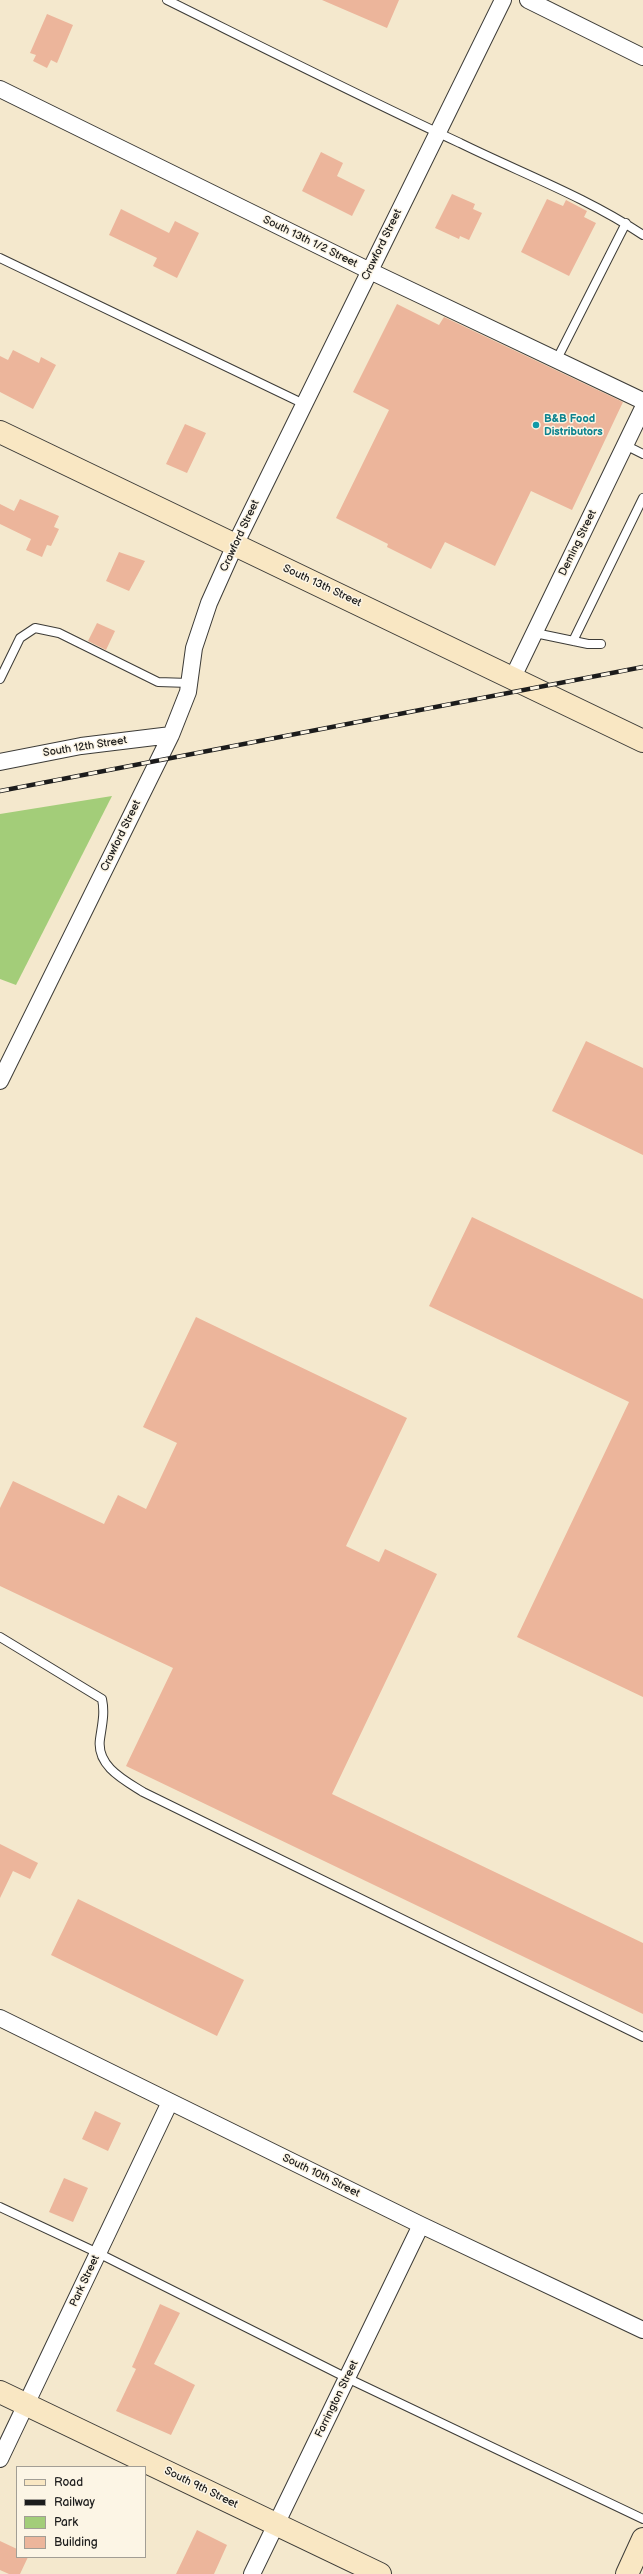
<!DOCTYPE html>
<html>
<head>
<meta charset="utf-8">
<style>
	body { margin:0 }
	#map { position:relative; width:643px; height:2574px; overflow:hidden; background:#f4e8cd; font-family:"Balsamiq Sans",sans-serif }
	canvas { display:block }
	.legend { position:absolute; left:16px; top:2466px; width:130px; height:92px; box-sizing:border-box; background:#fcf5e5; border:1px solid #a29e95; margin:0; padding:5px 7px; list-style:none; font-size:12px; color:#1c1c1c }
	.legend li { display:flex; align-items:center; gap:8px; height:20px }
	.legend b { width:20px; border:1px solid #a29e95 }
</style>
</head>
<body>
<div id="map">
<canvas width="643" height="2574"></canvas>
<ul class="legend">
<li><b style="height:5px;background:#f9e7c3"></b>Road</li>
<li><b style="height:5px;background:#1c1c1c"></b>Railway</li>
<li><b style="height:11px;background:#a3cd79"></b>Park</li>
<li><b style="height:11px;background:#ecb59b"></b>Building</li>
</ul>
</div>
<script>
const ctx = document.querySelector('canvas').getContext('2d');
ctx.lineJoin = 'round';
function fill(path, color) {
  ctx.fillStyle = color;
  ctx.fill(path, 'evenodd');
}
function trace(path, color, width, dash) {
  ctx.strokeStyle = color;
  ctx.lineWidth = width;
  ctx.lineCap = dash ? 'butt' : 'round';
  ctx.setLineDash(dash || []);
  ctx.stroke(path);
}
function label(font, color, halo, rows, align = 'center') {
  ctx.font = font + ' "Balsamiq Sans",sans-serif';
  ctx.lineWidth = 3;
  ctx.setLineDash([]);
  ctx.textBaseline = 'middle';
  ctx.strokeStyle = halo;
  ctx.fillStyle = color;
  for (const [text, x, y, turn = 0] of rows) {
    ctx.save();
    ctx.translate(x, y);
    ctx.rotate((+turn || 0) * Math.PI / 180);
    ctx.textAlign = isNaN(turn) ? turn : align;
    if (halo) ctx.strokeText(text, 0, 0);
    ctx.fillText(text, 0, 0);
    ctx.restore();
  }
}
const green = new Path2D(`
	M 112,796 L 16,985 L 0,979 L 0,814 Z`);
const building = new Path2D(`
	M 322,0 L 399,0 L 387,28 Z
	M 47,14 L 73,25 L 57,63 L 51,60 L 47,68 L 33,61 L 36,55 L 30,53 Z
	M 321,152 L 343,163 L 337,176 L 365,190 L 352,216 L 302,191 Z
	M 452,194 L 475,204 L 473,209 L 482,213 L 469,240 L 460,236 L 459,239 L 435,228 Z
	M 547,199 L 563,206 L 566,200 L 587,211 L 584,217 L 596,223 L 569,276 L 521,252 Z
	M 121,209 L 169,233 L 175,221 L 199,233 L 177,278 L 153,266 L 157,258 L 109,235 Z
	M 397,304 L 439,325 L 444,317 L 623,402 L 572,510 L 531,491 L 495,566 L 445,542 L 431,569 L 387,547 L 388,544 L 336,518 L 389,410 L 353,392 Z
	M 13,350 L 39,363 L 41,357 L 56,365 L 33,409 L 0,392 L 0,356 L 8,360 Z
	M 185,424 L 206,433 L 187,473 L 166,464 Z
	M 20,499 L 59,516 L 54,527 L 59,529 L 51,546 L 47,545 L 42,557 L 26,550 L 31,539 L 0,524 L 0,504 L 14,511 Z
	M 119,552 L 145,561 L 129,591 L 106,581 Z
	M 97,623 L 115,631 L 106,650 L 88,641 Z
	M 586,1041 L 643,1068 L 643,1155 L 552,1111 Z
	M 472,1217 L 643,1299 L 643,1697 L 517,1637 L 629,1402 L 429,1306 Z
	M 196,1317 L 407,1418 L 346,1546 L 379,1562 L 385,1549 L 437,1574 L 332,1794 L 643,1943 L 643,2014 L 126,1766 L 173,1668 L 0,1586 L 0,1508 L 13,1481 L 104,1524 L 118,1495 L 146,1509 L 177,1443 L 143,1427 Z
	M 0,1844 L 38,1863 L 30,1879 L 13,1871 L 0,1898 Z
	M 78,1899 L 244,1980 L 217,2036 L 51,1955 Z
	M 95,2111 L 121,2123 L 108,2151 L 82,2139 Z
	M 64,2178 L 88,2188 L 73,2222 L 49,2212 Z
	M 160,2304 L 180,2313 L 154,2364 L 195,2385 L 171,2435 L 116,2411 L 136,2369 L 132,2367 Z
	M 197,2530 L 227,2545 L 214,2574 L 176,2574 Z
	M 0,2541 L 17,2549 L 17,2557 L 28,2557 L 20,2574 L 9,2574 L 0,2570 Z`);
const lane = new Path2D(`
	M 167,0 C 264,48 361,97 460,143 C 521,173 586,197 643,235
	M 0,258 L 304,404
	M 557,359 L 626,223
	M 625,445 L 643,454
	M 535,633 L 588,644 L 601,644
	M 573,641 L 643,498
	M 0,679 L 20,638 L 35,628 L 59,633 L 158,682 L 189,683
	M 0,1637 L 102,1699 C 105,1713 102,1725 100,1739 C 96,1766 124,1780 143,1792 L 643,2037
	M 0,2207 L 98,2253 L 347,2378 L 643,2519`);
const street = new Path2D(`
	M 528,0 L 643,57
	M 0,89 L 370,271 L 643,401
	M 513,677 L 643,408
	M 0,762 L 81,746 L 171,735
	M 0,1081 L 171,735 L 188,692 L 194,648 L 209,603 L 235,545 L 503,0
	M 0,2018 L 421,2225 L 643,2330
	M 0,2459 L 170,2102
	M 252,2574 L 421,2225`);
const secondary = new Path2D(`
	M 0,432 L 643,741
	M 0,2392 L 380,2574
	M 627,2574 L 643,2539`);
const rail = new Path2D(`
	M 0,791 L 643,667`);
const markers = [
	[536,425,4,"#0f9aa8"]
];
const streetNames = [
	["South 13th 1/2 Street",310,242,26],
	["Crawford Street",382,245,-64],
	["Crawford Street",240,536,-65],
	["Deming Street",578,543,-64],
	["South 13th Street",322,586,25],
	["South 12th Street",85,747,-9],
	["Crawford Street",121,836,-64],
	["South 10th Street",321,2176,26],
	["Park Street",85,2281,-65],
	["Farrington Street",337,2399,-64],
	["South 9th Street",201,2488,26]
];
const cultureNames = [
	["B&B Food",544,419],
	["Distributors",544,432]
];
fill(green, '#a3cd79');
fill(building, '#ecb59b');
trace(lane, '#3c3b37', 10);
trace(street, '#3c3b37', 18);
trace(secondary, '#3c3b37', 24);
trace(lane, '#fff', 8);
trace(street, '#fff', 16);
trace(secondary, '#f9e7c3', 22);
trace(rail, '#1c1c1c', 4.5);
trace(rail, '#fcf5e5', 3, [9]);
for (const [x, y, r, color] of markers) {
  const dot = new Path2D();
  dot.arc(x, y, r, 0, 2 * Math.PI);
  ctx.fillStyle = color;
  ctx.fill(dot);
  trace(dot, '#fcf5e5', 1.5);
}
label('11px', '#1c1c1c', '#fcf5e5', streetNames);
label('bold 11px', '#0d838f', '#fcf5e5', cultureNames, 'left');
</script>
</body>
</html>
